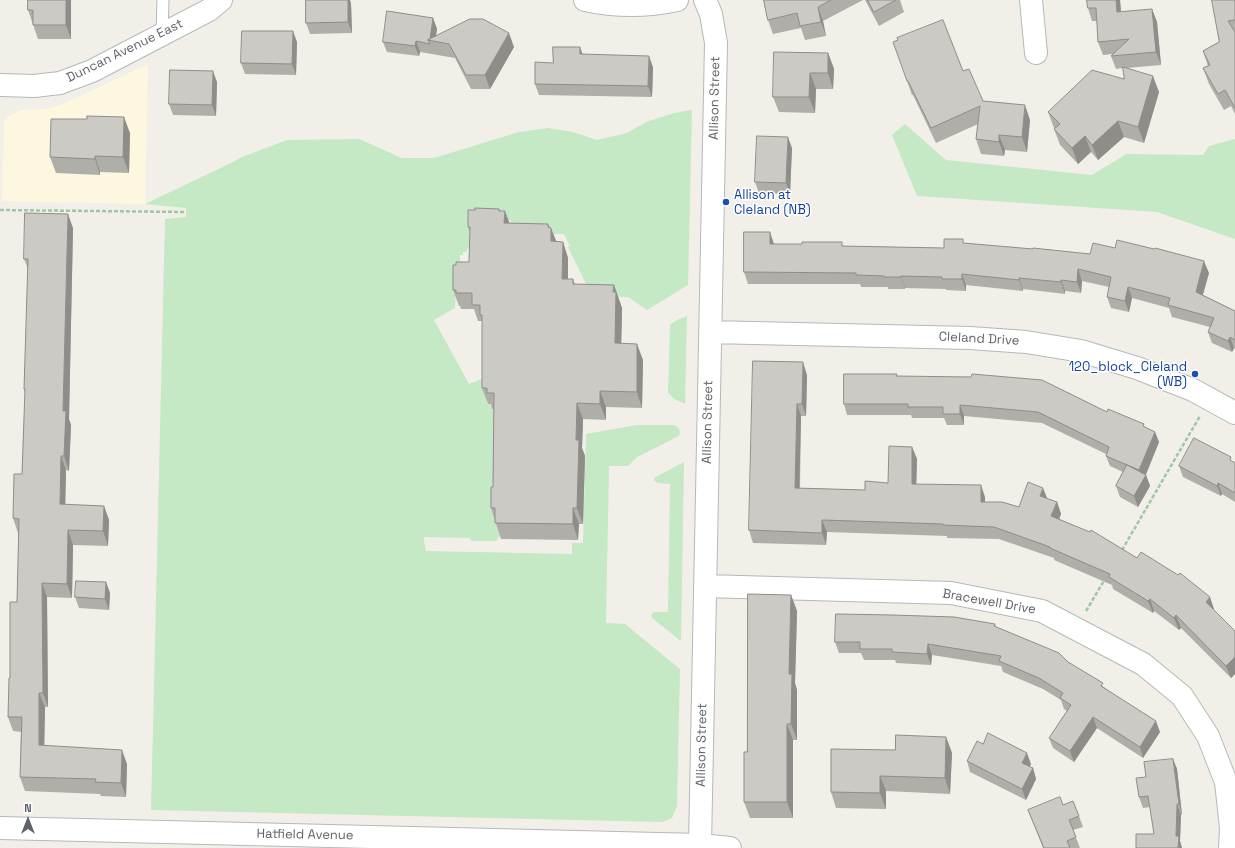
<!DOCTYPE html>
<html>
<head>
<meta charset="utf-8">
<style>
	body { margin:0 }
	#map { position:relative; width:1235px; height:848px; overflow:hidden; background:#f1efe8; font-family:"Space Grotesk",sans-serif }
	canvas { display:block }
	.north { position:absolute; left:8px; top:800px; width:40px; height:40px; -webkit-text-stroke:3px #fff; paint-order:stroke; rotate:0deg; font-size:11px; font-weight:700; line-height:16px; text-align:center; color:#5f6368 }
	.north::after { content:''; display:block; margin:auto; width:14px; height:18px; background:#5f6368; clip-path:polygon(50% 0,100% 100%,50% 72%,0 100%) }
</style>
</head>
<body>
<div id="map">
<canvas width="1235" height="848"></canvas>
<div class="north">N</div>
</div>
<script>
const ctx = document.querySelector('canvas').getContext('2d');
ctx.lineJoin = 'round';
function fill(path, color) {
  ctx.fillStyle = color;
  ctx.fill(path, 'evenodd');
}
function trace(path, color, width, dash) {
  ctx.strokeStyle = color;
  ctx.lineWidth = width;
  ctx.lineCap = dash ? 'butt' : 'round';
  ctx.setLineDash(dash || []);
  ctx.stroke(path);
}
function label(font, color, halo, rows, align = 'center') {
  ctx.font = font + ' "Space Grotesk",sans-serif';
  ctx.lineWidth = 3;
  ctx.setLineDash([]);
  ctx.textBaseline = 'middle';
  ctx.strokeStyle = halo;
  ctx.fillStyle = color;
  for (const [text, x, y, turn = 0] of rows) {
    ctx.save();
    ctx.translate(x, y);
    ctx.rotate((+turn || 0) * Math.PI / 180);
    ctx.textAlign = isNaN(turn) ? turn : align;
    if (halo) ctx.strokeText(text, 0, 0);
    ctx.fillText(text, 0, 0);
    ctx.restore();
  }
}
const commercial = new Path2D(`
	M 148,64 L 145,204 L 2,201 L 4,125 L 5,120 L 9,116 L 21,110 L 46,109 L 61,105 Z`);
const green = new Path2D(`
	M 692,110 L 688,285 L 647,310 L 628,297 L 592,296 L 568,247 L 570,246 L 564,234 L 517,234 L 510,220 L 478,220 L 469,223 L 469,246 L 466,252 L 463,252 L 463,255 L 460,255 L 460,271 L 456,278 L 455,308 L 434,320 L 469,384 L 487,377 L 487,404 L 492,404 L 492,409 L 499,409 L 500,536 L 496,541 L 472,541 L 469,538 L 424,537 L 424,541 L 426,551 L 572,554 L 572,543 L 583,543 L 586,434 L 637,425 L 674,425 C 678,427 680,429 680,434 L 677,437 L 637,457 L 628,466 L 609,466 L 606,623 L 625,624 L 680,669 L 677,806 L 672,818 L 662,822 L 151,810 L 165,219 L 186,217 L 186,208 L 145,204 L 231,163 L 242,157 L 287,140 L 359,139 L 402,158 L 434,158 L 519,132 L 548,128 L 573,132 L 597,140 L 627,133 L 646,122 L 674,113 Z
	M 905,124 L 946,160 L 1092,175 L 1126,154 L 1203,155 L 1209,146 L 1235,139 L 1235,239 L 1157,212 L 917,196 L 892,135 Z
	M 687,316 L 685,404 L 674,399 L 668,392 L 670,325 L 677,320 Z
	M 684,462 L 681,641 L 652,618 L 651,615 L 654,612 L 668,612 L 670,484 L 658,483 L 654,481 L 654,478 Z`);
const path = new Path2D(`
	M 0,210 L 186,212
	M 1122,550 L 1200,416
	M 1086,611 L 1105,579`);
const lane = new Path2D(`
	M 162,34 L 163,0`);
const street = new Path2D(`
	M 585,0 C 617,7 645,7 677,0
	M 1031,0 L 1036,53
	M 0,85 L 34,86 L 60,83 L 92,71 L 209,10 L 221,0
	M 710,332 L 970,338 L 1026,342 L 1081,351 L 1137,368 L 1193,390 L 1235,413
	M 705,586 L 951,593 L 1042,611 L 1143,664 L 1182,696 L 1208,736 L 1226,782 L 1231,828 L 1230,848
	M 0,828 L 700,845 L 730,848
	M 700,845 L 716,43 L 711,14 L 705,0`);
const wall = new Path2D(`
	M 28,0 L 71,0 L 71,39 L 38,39 L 28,10 Z
	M 306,0 L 350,0 L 351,4 L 352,33 L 310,34 L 306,23 Z
	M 764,0 L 863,0 L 823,21 L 826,36 L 805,40 L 801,28 L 773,34 L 768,20 Z
	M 865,0 L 900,0 L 904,12 L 879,26 Z
	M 1087,0 L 1120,0 L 1121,12 L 1152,9 L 1157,22 L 1161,65 L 1127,68 L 1159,92 L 1144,143 L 1124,137 L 1098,160 L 1091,152 L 1078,164 L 1060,145 L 1054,129 L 1055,129 L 1054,128 L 1048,112 L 1124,79 L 1123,68 L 1116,69 L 1111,56 L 1113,54 L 1103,55 L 1098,42 L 1097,21 L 1092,21 L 1088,8 Z
	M 1235,0 L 1235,114 L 1231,106 L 1224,110 L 1209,84 L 1203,68 L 1208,66 L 1203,51 L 1219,42 Z
	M 433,18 L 437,29 L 436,36 L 514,47 L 490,89 L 471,89 L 455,58 L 420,52 L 419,56 L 387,52 L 383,42 Z
	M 297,42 L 296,75 L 245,74 L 241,63 Z
	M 828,53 L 834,69 L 833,89 L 816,89 L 815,113 L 779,112 L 773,97 Z
	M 582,54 L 653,67 L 652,97 L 539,95 L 535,84 L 553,63 Z
	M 963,71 L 983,101 L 1030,120 L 1027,152 L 1005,150 L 1004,156 L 981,154 L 976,139 L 978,124 L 936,143 L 913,95 L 912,95 L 907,81 Z
	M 217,82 L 216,116 L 173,115 L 169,104 Z
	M 130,133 L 129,173 L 100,172 L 100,175 L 56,173 L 50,157 Z
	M 792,148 L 790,194 L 759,193 L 755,182 Z
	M 499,209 L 500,211 L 509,223 L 548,224 L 556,242 L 563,242 L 568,258 L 568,279 L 573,279 L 575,284 L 614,285 L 622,308 L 621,343 L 643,360 L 642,408 L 606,407 L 606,420 L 583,419 L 582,448 L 585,456 L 583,524 L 579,524 L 578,540 L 501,539 L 491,508 L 493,487 L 494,409 L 492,409 L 491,404 L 488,404 L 482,388 L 482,321 L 478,321 L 474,309 L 461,309 L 460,306 L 459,306 L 453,290 L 456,265 L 469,262 L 470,232 L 468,227 Z
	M 73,228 L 69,419 L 71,425 L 69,471 L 66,470 L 65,505 L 104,506 L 109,520 L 108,546 L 73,545 L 72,598 L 47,597 L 48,707 L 45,707 L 44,745 L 127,764 L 126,797 L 101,796 L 100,794 L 25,791 L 20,777 L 21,732 L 13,731 L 8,717 L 10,678 L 17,602 L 19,533 L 18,533 L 13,518 L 22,474 L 25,393 L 24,389 L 28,269 L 24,259 Z
	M 964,243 L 1209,273 L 1203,295 L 1235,311 L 1235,349 L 1234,348 L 1232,352 L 1212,343 L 1208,332 L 1210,327 L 1172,317 L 1169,308 L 1132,298 L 1129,312 L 1111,308 L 1107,297 L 1109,287 L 1082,281 L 1081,293 L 1065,291 L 1065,294 L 1023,289 L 1023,291 L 966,285 L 966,291 L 946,290 L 946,289 L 905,288 L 905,289 L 888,289 L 888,287 L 861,287 L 860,284 L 748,284 L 744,272 L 774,244 L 844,246 L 944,248 Z
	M 897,374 L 897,376 L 1107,412 L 1155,432 L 1159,442 L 1146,475 L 1150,486 L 1138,507 L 1120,497 L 1116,486 L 1123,472 L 1110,466 L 1106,456 L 1106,454 L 1042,423 L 964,416 L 964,425 L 947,425 L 944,418 L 912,418 L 911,415 L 847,415 L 844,404 Z
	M 807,375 L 806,416 L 801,416 L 800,488 L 865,490 L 888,483 L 912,447 L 917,459 L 916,484 L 985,497 L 985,502 L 1019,507 L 1047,499 L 1057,502 L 1061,514 L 1059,519 L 1214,609 L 1214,610 L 1235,631 L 1235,674 L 1231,678 L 1181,628 L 1179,630 L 1154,611 L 1153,613 L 1113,589 L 1112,585 L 1054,560 L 1054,558 L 999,539 L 947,538 L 947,536 L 827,532 L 826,545 L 753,543 L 749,530 Z
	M 1233,462 L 1235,463 L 1235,502 L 1222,494 L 1221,496 L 1183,477 L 1179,466 Z
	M 106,582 L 110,593 L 109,610 L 79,608 L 75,597 Z
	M 791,595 L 797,611 L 795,683 L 797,690 L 797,740 L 793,740 L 793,818 L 750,818 L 744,802 L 747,752 Z
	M 995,624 L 996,627 L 1068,662 L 1104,687 L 1160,732 L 1143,758 L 1097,728 L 1074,762 L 1053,748 L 1049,738 L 1067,711 L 1064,709 L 1061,700 L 1043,689 L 1003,672 L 1001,666 L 932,655 L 931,665 L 896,663 L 895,660 L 864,660 L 861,653 L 839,653 L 835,642 Z
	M 946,737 L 952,753 L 950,794 L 886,791 L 886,809 L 836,808 L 831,792 L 895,750 Z
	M 983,744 L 1031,764 L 1029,767 L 1033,768 L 1036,779 L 1026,800 L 970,772 L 967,761 Z
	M 1173,759 L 1177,769 L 1182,815 L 1181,815 L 1180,841 L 1182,848 L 1136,848 L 1154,834 L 1150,807 L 1143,808 L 1139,797 L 1146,777 Z
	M 1063,805 L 1079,816 L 1083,827 L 1073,830 L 1080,848 L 1043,848 L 1028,810 Z`);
const shadedWall = new Path2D(`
	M 66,0 L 71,0 L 71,39 L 66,25 Z
	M 348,0 L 350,0 L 351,4 L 352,33 L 348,22 Z
	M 1116,0 L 1120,0 L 1122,25 L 1117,12 Z
	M 818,7 L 823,21 L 826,36 L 821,22 Z
	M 1152,9 L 1157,22 L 1161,65 L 1156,52 Z
	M 433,18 L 437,29 L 435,41 L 430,41 Z
	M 293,31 L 297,42 L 296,75 L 292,64 Z
	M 509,33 L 514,47 L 490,89 L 485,75 Z
	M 416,41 L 420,52 L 419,56 L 415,46 Z
	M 580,47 L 584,58 L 580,54 Z
	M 828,53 L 834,69 L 833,89 L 828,73 Z
	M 649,56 L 653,67 L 652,97 L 648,86 Z
	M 213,71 L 217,82 L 216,116 L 212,105 Z
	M 810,73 L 816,89 L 815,113 L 809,97 Z
	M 1153,76 L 1159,92 L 1144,143 L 1138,127 Z
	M 1025,105 L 1030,120 L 1027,152 L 1022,137 Z
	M 124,117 L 130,133 L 129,173 L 123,157 Z
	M 1118,121 L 1124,137 L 1098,160 L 1092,145 Z
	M 999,135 L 1005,150 L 1004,156 L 999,142 Z
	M 1085,136 L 1091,152 L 1078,164 L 1072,148 Z
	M 788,137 L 792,148 L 790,194 L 786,183 Z
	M 95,156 L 100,172 L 100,175 L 95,159 Z
	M 505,211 L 511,227 L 504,223 Z
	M 68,214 L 73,228 L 69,419 L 71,425 L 69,471 L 64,456 L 63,411 Z
	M 548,224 L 551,232 L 551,228 L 557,243 L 551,241 L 548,227 Z
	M 770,232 L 774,244 L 770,244 Z
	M 563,242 L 568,258 L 568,295 L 562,279 Z
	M 1204,261 L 1209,273 L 1200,304 L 1196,292 Z
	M 1078,269 L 1082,281 L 1081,293 L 1077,282 Z
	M 962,274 L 966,285 L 966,291 L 962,279 Z
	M 901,276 L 905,288 L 905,289 L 901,277 Z
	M 1019,278 L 1023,289 L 1023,291 L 1019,280 Z
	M 1061,280 L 1065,291 L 1065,294 L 1061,282 Z
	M 614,285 L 622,308 L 621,359 L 615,343 Z
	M 1128,287 L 1132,298 L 1129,312 L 1125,301 Z
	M 1230,337 L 1234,348 L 1232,352 L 1228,341 Z
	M 637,344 L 643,360 L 642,408 L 637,392 Z
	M 803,362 L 807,375 L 806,416 L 802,404 Z
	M 600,391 L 606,407 L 606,420 L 600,404 Z
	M 577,403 L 583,419 L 582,448 L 585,456 L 583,524 L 577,508 L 576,440 Z
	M 797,404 L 801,416 L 799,500 L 795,488 Z
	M 960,405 L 964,416 L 964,425 L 960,414 Z
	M 1155,432 L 1159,442 L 1145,476 L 1146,475 L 1150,486 L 1138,507 L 1134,496 L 1143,480 L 1139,470 Z
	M 912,447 L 917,459 L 916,496 L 912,484 Z
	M 61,456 L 66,470 L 65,519 L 60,504 Z
	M 1218,483 L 1222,494 L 1221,496 L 1217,486 Z
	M 981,485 L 985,497 L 985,514 L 981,502 Z
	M 1043,488 L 1048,500 L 1040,496 Z
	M 1057,502 L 1061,514 L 1056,528 L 1051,516 Z
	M 104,506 L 109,520 L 108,546 L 103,531 Z
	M 573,508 L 579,524 L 578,540 L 573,524 Z
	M 822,520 L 827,532 L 826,545 L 822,533 Z
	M 68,530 L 73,545 L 72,598 L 67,584 Z
	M 106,582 L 110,593 L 109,610 L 105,599 Z
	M 42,583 L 47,597 L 48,707 L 43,693 Z
	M 791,595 L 797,611 L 795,683 L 797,690 L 797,740 L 791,724 L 789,674 Z
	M 1210,597 L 1214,609 L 1210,614 L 1206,602 Z
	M 1150,599 L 1154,611 L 1153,613 L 1148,601 Z
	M 1176,615 L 1181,628 L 1179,630 L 1174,618 Z
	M 928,644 L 932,655 L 931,665 L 927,654 Z
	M 1235,657 L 1235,674 L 1231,678 L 1226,666 Z
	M 39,693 L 45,707 L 44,760 L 39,745 Z
	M 1093,717 L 1097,728 L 1074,762 L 1070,751 Z
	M 1156,721 L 1160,732 L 1143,758 L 1140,747 Z
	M 787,724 L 793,740 L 793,818 L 787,802 Z
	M 946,737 L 952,753 L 950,794 L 945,778 Z
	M 122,750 L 127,764 L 126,797 L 121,783 Z
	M 1027,753 L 1031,764 L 1026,774 L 1022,763 Z
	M 1173,759 L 1177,769 L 1182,815 L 1179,804 Z
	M 1033,768 L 1036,779 L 1026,800 L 1022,789 Z
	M 880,776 L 886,791 L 886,809 L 880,793 Z
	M 1177,804 L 1181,815 L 1180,841 L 1182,848 L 1178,848 L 1176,836 Z`);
const building = new Path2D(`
	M 28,0 L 66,0 L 66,25 L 33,25 L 33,10 L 28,10 Z
	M 306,0 L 348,0 L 348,22 L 306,23 Z
	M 764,0 L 831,0 L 818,7 L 821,22 L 800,26 L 797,13 L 768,20 Z
	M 868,0 L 896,0 L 874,12 Z
	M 1087,0 L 1116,0 L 1117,12 L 1152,9 L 1156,52 L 1111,56 L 1129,39 L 1098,42 L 1096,8 L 1088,8 Z
	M 1212,0 L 1235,0 L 1235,20 L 1228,21 L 1235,32 L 1235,108 L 1225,90 L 1218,94 L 1203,68 L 1210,65 L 1203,51 L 1219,42 Z
	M 387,11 L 433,18 L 430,39 L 428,40 L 430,44 L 416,41 L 415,46 L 383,42 Z
	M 470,19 L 483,19 L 509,33 L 485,75 L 466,75 L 449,44 L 428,40 Z
	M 943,20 L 963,71 L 969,69 L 983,101 L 1025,105 L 1022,137 L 999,135 L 999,142 L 976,139 L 980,106 L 931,128 L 908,81 L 907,81 L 893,42 L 898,40 L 897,38 Z
	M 242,31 L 293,31 L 292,64 L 241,63 Z
	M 553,47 L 580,47 L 580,54 L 649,56 L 648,86 L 535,84 L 535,62 L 553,63 Z
	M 774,52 L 828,53 L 828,73 L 810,73 L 809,97 L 773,97 Z
	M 1123,67 L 1153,76 L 1138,127 L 1118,121 L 1092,145 L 1085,136 L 1072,148 L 1054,129 L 1060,124 L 1048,112 L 1092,70 L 1124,79 Z
	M 170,70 L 213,71 L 212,105 L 169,104 Z
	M 87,116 L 124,117 L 123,157 L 95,156 L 95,159 L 50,157 L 51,119 L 87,119 Z
	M 757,136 L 788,137 L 786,183 L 755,182 Z
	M 475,208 L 499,209 L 499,211 L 505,211 L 504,223 L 548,224 L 548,227 L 551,228 L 551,241 L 563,242 L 562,279 L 573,279 L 573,284 L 614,285 L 613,292 L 616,292 L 615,343 L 637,344 L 637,392 L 600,391 L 600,404 L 577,403 L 576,440 L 579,440 L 577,508 L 573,508 L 573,524 L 495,523 L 495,508 L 491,508 L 491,487 L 493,487 L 494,393 L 487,393 L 487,388 L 482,388 L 482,315 L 480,315 L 480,305 L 472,305 L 472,293 L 456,293 L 456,290 L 453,290 L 453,265 L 456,265 L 456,262 L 469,262 L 470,227 L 468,227 L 468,210 L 475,210 Z
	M 25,213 L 68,214 L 63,411 L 66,411 L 64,456 L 61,456 L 60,504 L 104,506 L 103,531 L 68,530 L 67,584 L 42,583 L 43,693 L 39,693 L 39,745 L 122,750 L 121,783 L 95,782 L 96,779 L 20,777 L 22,717 L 8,717 L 9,678 L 10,678 L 10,602 L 17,602 L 19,519 L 13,518 L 14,474 L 22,474 L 25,389 L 24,389 L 28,259 L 24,259 Z
	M 744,232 L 770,232 L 770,244 L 802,244 L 802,242 L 842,242 L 842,246 L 944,248 L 944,239 L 963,239 L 963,243 L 1033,249 L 1033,248 L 1090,254 L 1093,243 L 1115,248 L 1117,240 L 1154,249 L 1155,248 L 1204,261 L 1196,292 L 1235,311 L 1235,340 L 1230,337 L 1228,341 L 1208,332 L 1214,318 L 1168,305 L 1170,298 L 1128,287 L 1125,301 L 1107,297 L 1111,277 L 1078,269 L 1077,282 L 1061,280 L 1061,282 L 1019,278 L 1019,280 L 962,274 L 962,279 L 942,279 L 942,277 L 901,276 L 901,277 L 884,277 L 884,276 L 856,275 L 856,273 L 744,272 Z
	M 753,361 L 803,362 L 802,404 L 797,404 L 795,488 L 865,490 L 865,481 L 888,483 L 889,446 L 912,447 L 912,484 L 981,485 L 981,502 L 1002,502 L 1019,507 L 1028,482 L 1043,488 L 1040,496 L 1057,502 L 1051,516 L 1090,532 L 1091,530 L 1137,558 L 1141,552 L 1178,575 L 1180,573 L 1210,597 L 1206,602 L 1235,631 L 1235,657 L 1226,666 L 1176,615 L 1174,618 L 1150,599 L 1148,601 L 1109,577 L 1110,574 L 1050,548 L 1050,547 L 994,527 L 943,525 L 943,524 L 822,520 L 822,533 L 749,530 Z
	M 844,374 L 897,374 L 896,376 L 971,377 L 972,374 L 1042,380 L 1107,412 L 1108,409 L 1144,424 L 1143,426 L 1155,432 L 1139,470 L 1106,456 L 1109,447 L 1038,412 L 960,405 L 960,414 L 943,414 L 943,407 L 908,407 L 908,404 L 844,404 Z
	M 1194,438 L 1231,457 L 1230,460 L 1235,463 L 1235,493 L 1218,483 L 1217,486 L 1179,466 Z
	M 1127,465 L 1146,475 L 1134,496 L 1116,486 Z
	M 76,581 L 106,582 L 105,599 L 75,597 Z
	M 748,594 L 791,595 L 789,674 L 792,674 L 791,724 L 787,724 L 787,802 L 744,802 L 744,752 L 747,752 Z
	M 836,614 L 893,615 L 954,617 L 995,624 L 994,626 L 1059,653 L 1068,662 L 1103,683 L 1101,686 L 1156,721 L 1140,747 L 1093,717 L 1070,751 L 1049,738 L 1071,705 L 1060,698 L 1063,693 L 1039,678 L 999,661 L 1001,656 L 928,644 L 927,654 L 892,652 L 892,649 L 860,649 L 860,642 L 835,642 Z
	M 988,733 L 1027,753 L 1022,763 L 1033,768 L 1022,789 L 967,761 L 977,741 L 983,744 Z
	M 896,735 L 946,737 L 945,778 L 880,776 L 880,793 L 831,792 L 831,749 L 895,750 Z
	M 1173,759 L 1179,804 L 1177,804 L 1176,836 L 1179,836 L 1178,848 L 1136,848 L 1136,834 L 1154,834 L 1148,796 L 1139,797 L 1136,778 L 1146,777 L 1144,762 Z
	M 1060,797 L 1063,805 L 1073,801 L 1079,816 L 1069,820 L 1076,837 L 1067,841 L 1070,848 L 1044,848 L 1028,810 Z`);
const markers = [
	[726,202,4,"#1a4fb4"],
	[1195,374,4,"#1a4fb4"]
];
const streetNames = [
	["Duncan Avenue East",125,51,-26],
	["Allison Street",715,98,-89],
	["Cleland Drive",979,339,3],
	["Allison Street",708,422,-89],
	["Bracewell Drive",989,602,10],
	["Allison Street",702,745,-89],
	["Hatfield Avenue",305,835,1]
];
const transitNames = [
	["Allison at",734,195],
	["Cleland (NB)",734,210],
	["120_block_Cleland",1187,367,"right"],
	["(WB)",1187,382,"right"]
];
fill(commercial, '#fef7e0');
fill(green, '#c5e8c5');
trace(lane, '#b5b8bc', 13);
trace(street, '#b5b8bc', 24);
trace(path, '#9cc7a9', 2.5, [4, 2]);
trace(lane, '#fff', 11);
trace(street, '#fff', 22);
fill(wall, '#afaea9');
fill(shadedWall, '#8f8d8a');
fill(building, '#cccac5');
trace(building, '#8f8d8a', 1);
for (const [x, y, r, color] of markers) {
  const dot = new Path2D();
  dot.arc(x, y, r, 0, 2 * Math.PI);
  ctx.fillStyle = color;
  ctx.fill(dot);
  trace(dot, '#fff', 1.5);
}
label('13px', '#5f6368', '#fff', streetNames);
label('13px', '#164399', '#fff', transitNames, 'left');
</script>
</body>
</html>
